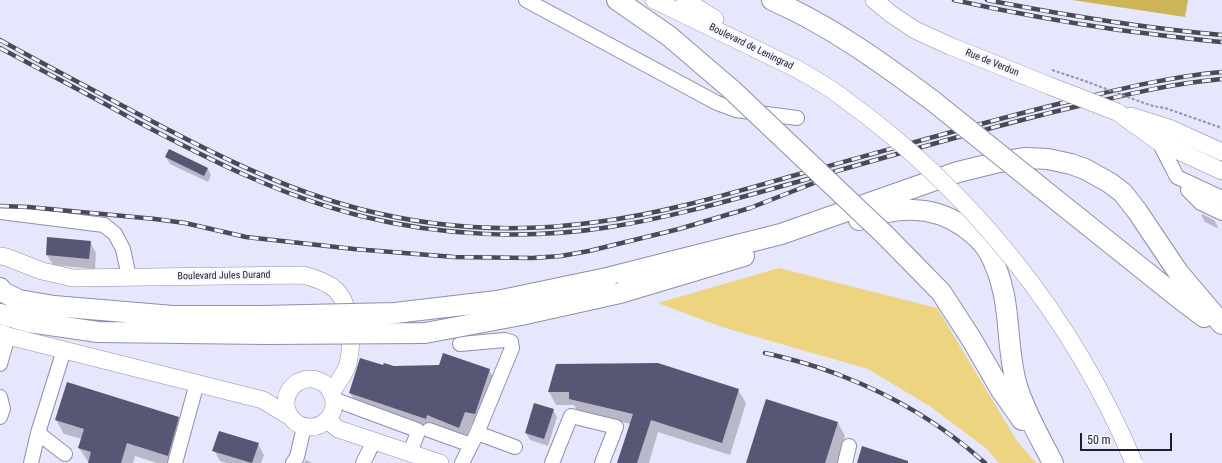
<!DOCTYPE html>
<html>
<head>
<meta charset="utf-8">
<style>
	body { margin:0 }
	#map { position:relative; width:1222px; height:463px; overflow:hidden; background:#e6e6fc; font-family:"Roboto Condensed",sans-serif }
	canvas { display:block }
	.scale { position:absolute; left:1080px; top:433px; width:92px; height:18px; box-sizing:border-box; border:2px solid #1f1e2b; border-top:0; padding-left:5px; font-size:12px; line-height:14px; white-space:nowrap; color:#1f1e2b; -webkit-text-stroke:3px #f5f5fc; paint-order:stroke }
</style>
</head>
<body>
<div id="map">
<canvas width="1222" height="463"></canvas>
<div class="scale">50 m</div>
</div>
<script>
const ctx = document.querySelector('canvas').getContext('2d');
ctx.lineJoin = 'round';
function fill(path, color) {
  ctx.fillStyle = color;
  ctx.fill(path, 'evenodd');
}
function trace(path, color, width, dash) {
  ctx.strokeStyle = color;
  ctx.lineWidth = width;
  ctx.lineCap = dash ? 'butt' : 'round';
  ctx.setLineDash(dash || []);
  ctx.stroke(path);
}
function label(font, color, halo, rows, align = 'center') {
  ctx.font = font + ' "Roboto Condensed",sans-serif';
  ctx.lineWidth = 4;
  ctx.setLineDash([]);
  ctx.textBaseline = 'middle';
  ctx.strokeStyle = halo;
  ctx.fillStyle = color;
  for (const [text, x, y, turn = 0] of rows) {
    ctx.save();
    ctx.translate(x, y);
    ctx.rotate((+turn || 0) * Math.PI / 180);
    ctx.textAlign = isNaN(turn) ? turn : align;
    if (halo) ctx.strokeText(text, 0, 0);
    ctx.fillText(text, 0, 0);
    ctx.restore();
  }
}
const green = new Path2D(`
	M 779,268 L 937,308 L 1017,441 L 1036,463 L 999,463 L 987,449 L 931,407 L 868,369 L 722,327 L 658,303 Z`);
const forest = new Path2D(`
	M 1072,0 L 1188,0 L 1185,17 Z`);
const shadow = new Path2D(`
	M 166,157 L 208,169 L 211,175 L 208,182 L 170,164 Z
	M 1202,214 L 1214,220 L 1218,227 L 1217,228 L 1205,222 L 1201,215 Z
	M 90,242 L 96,253 L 95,269 L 53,265 L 47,255 Z
	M 557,365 L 738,390 L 746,403 L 730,455 L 658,432 L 649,463 L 619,463 L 631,424 L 578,412 L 574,405 L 556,405 L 549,392 Z
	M 384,367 L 489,370 L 496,382 L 482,425 L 472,423 L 466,439 L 432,430 L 357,405 L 350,393 Z
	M 553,410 L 557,417 L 548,446 L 530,440 L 526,433 Z
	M 178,418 L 186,431 L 177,463 L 157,463 L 135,456 L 133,463 L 89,463 L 79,448 L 82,439 L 64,434 L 56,420 Z
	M 838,423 L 845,436 L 837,463 L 747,463 Z
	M 258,444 L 264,455 L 261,463 L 226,463 L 220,461 L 214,450 Z
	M 306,460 L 312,463 L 304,463 Z`);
const building = new Path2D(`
	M 169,149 L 208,168 L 204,176 L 165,157 Z
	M 47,237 L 91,241 L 89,259 L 46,255 Z
	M 443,353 L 490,369 L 475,414 L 465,412 L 459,428 L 427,415 L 426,419 L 349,393 L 360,358 L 383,365 L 384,363 L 394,366 L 439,365 Z
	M 658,363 L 739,389 L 722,443 L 651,420 L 637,463 L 617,463 L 633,414 L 569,399 L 569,392 L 548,392 L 556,364 Z
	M 67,382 L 179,417 L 168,456 L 127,443 L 121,463 L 88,463 L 91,452 L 78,448 L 84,429 L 55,420 Z
	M 766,399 L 838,422 L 825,463 L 746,463 Z
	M 534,403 L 554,409 L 544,439 L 525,433 Z
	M 219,431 L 259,443 L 252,463 L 212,451 Z
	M 862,446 L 908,461 L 908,463 L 857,463 Z`);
const path = new Path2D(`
	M 1052,70 L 1085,81
	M 1141,102 L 1153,106 L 1165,108 L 1222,128`);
const minor = new Path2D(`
	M 526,0 L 717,103 L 736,110 L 797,118
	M 1159,142 L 1177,177 L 1222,198
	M 1188,190 L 1201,203 L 1222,213
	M 0,212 L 104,225 L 115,234 L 123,249 L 129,277
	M 460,344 L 505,340 L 511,342 L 512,348 L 477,433 L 462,463
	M 64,350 L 38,433 L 65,454
	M 0,364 L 8,336
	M 0,397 L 3,409 L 0,417
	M 333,399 L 417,430 L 418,432 L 410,453
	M 429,430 L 471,445
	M 477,433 L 515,447
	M 31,463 L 38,433
	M 175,463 L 197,383
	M 293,463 L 297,457 L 304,427
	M 363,463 L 374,441
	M 552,463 L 571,416 L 616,427 L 602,463
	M 845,463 L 849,446`);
const major = new Path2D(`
	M 654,0 L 797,69
	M 685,0 L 715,19
	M 874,0 L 891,14 L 915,30 L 950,46 L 1050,86
	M 1117,112 L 1159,142 L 1222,171
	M 1131,116 L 1169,128 L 1222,152
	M 0,256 L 6,257 L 42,271 L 73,278 L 303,275 C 315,278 327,282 336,290 C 352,307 353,343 348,364 C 346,372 336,385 331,393
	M 0,333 L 8,336 L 263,400 L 289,416
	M286 403a24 24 0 1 1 48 0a24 24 0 1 1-48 0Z
	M 327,420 L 338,429 L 440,463`);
const highway = new Path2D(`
	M 617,0 L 669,36 L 732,90
	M 772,0 C 831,26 882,63 933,101
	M 1040,187 L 1175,295 L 1204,317
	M 859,220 C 895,207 930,204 963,226 C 973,233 983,242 989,252 C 996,265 1001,281 1004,295 C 1010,325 1008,356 1017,386 C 1025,412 1040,438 1053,463
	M 885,235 L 941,292 L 972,340 L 1001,390 L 1022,420
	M 607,278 L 781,234 L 958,172 L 999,162 L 1026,158 L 1048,159 L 1071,164 L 1085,169 L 1110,183 L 1123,193 L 1137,211 L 1178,272 L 1222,324
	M 0,288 L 3,292 L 19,300 L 54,306 L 173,316 L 262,316
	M 620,293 L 744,256
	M 0,314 L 29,322 L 98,332 L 266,334`);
const rail = new Path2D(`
	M 954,0 C 1009,12 1064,22 1119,30 C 1153,34 1188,39 1222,42
	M 987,0 C 1064,15 1143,28 1222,35
	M 0,40 C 47,66 95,91 142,116 C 212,153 283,189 360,209 C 437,229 519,233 597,222 C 667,213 735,192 803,173 C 888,150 973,125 1058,104 C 1112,91 1166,77 1222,72
	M 0,48 C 45,72 91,96 136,121 C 208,159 281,196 361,216 C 441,236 528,240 610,227 C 673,217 735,199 797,182 C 892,156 987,127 1083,105 C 1129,94 1175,83 1222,79
	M 0,206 L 28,207 L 155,219 L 185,223 L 246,237 L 354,249 L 454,257 L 532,258 L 561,256 L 589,251 L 679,229 L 750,208 L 819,181
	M 765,353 C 791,359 817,366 842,376 C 894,396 944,426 985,463`);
const pathBridge = new Path2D(`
	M 1085,81 L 1141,102`);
const majorBridge = new Path2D(`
	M 797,69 C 813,78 829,87 843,98 C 972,191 1073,317 1134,463
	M 1050,86 L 1117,112`);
const highwayBridge = new Path2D(`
	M 732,90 L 885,235
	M 933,101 L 1040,187
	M 262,316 L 395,313 L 497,301 L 607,278
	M 266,334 L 425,333 L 521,315 L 620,293`);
const streetNames = [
	["Boulevard de Leningrad",751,47,26],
	["Rue de Verdun",992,63,22],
	["Boulevard Jules Durand",224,276,-1]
];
fill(green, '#ecd481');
fill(forest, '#cdb459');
fill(shadow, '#0003');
fill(building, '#575775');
trace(minor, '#8e8eaf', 16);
trace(major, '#8e8eaf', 18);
trace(highway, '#8e8eaf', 22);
trace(path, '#9292a4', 2, [3, 2]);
trace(minor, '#fff', 14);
trace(major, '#fff', 17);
trace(highway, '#fff', 20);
trace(rail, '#4a4958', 4.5);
trace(rail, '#f5f5fc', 3, [9]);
trace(majorBridge, '#8e8eaf', 18, []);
trace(highwayBridge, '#8e8eaf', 22, []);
trace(pathBridge, '#9292a4', 2, [3, 2]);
trace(majorBridge, '#fff', 17);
trace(highwayBridge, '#fff', 20);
label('10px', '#1f1e2b', '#f5f5fc', streetNames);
</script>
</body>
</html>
